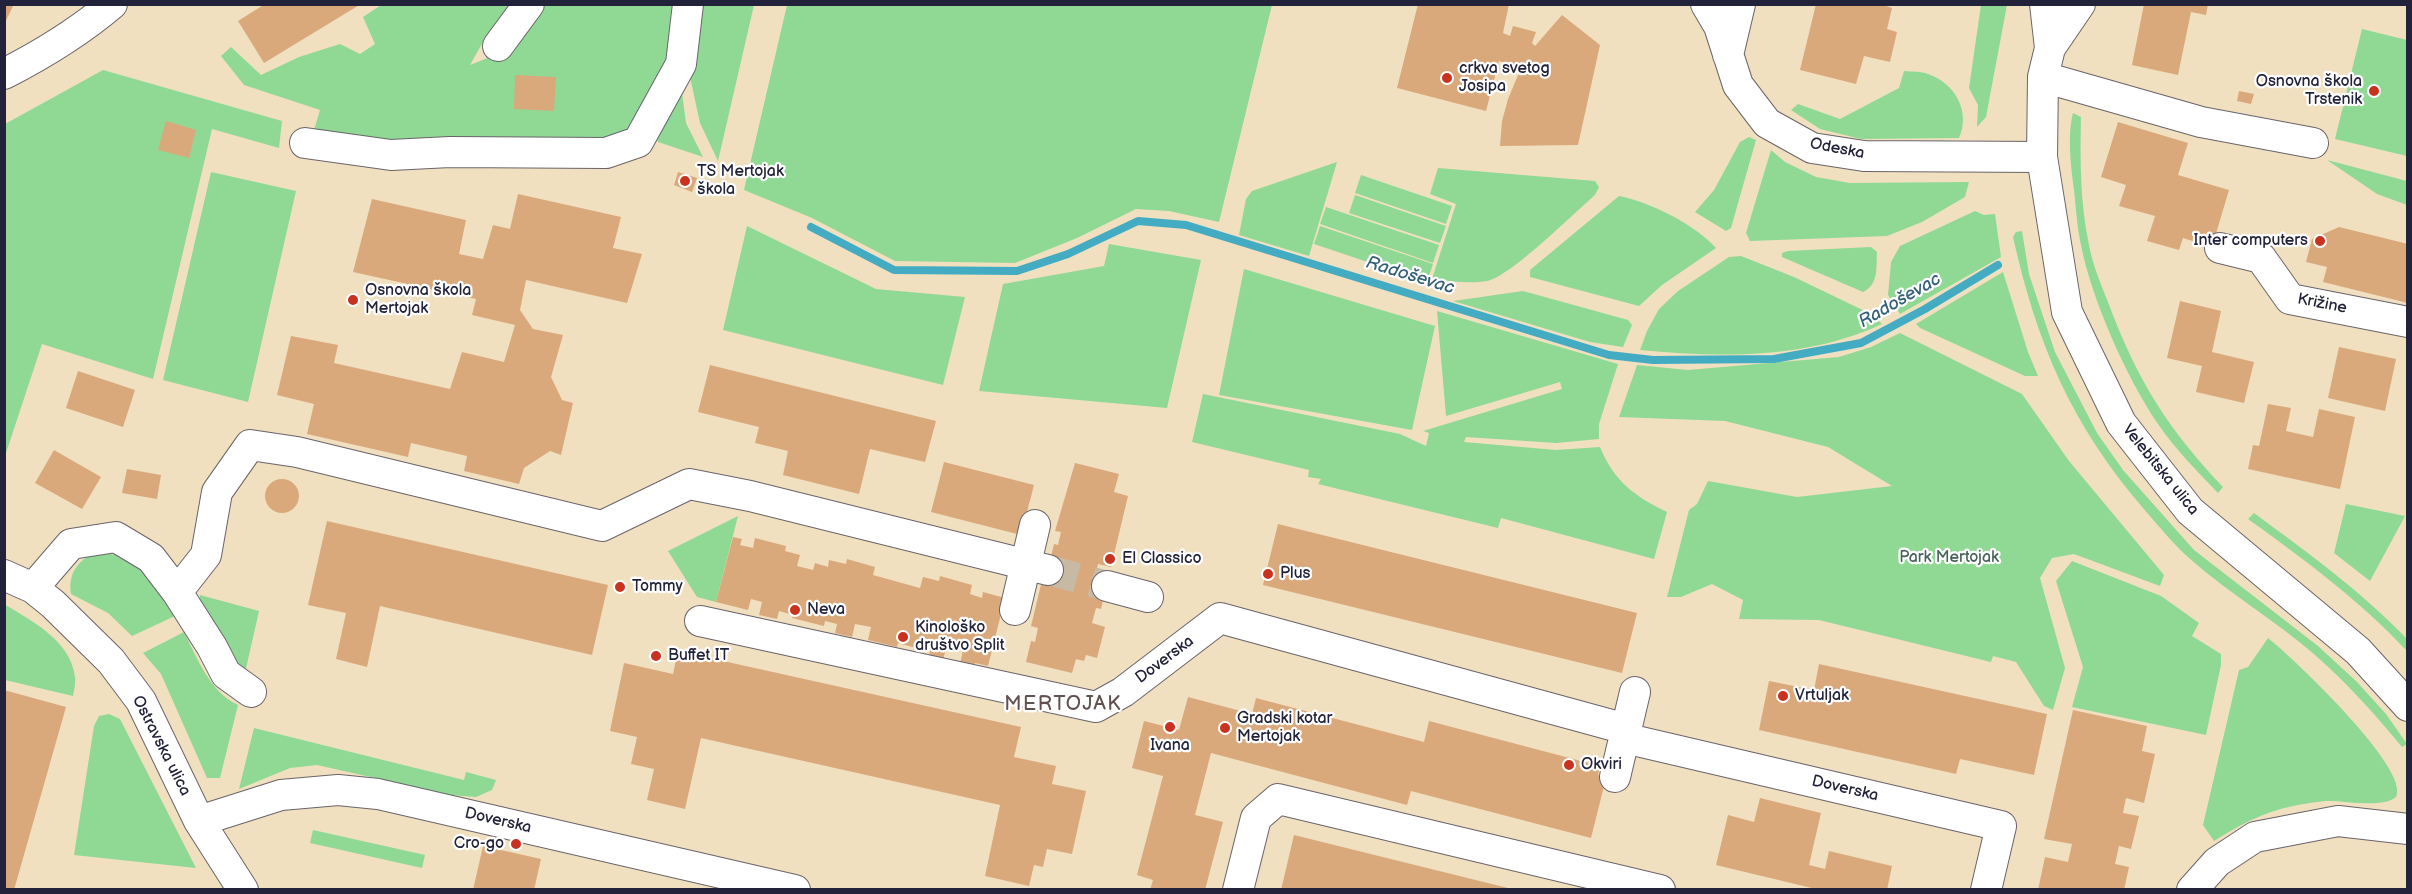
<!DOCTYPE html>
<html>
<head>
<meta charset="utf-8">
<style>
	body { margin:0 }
	#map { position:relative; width:2412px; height:894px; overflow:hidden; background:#f0e0c0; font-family:"Balsamiq Sans",sans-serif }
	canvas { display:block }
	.frame { position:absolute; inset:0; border:6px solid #22223b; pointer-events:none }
</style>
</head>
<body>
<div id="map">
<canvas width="2412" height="894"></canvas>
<div class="frame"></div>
</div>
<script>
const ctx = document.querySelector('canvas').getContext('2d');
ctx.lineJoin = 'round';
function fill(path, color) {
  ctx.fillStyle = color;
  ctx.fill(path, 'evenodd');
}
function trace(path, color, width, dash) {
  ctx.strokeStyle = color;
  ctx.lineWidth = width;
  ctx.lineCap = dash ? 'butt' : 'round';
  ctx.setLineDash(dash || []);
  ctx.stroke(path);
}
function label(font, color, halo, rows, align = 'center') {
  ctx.font = font + ' "Balsamiq Sans",sans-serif';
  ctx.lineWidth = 4.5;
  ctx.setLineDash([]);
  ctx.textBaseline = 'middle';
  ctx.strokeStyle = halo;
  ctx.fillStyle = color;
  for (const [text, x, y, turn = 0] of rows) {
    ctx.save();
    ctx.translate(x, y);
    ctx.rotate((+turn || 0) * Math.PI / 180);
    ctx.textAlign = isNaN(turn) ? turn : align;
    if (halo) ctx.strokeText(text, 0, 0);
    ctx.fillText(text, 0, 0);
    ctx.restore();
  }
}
const green = new Path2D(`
	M 679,4 L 676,62 L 634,138 L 604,149 L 311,140 L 320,110 L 244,85 L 221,56 L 231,47 L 261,75 L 299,57 L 340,44 L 360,54 L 375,44 L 363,17 L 381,5 L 522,5 L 488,33 L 470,65 L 505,51 L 537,5 Z
	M 695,5 L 754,5 L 718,161 L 700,123 L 688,68 Z
	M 787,5 L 787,4 L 1272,5 L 1219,222 L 1169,211 L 1136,209 L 1077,238 L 1015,263 L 895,261 L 812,218 L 744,190 Z
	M 1981,5 L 2007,5 L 1986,117 L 1977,127 L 1978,105 L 1969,88 Z
	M 2362,29 L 2407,40 L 2407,156 L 2335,139 Z
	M 103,70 L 282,121 L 279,148 L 212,129 L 153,379 L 42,344 L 5,456 L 5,124 Z
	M 1904,71 C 1911,72 1921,71 1928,74 C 1955,83 1971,112 1959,138 L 1861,139 L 1820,129 L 1791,110 L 1798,104 L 1840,119 L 1899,88 Z
	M 680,78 L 686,123 L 703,157 L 658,142 L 654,130 Z
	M 2073,113 L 2081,117 C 2080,160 2080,203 2089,245 C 2093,267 2103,289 2111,310 C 2139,383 2169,430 2223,487 L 2218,493 C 2197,471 2175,449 2158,424 C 2127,379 2091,298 2081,245 C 2077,227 2076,208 2074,190 C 2071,167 2067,136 2073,113 Z
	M 1749,137 L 1756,140 L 1731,228 L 1726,231 L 1695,212 L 1714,190 L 1740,142 Z
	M 1771,150 L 1785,162 L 1816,177 L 1850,183 L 1969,182 L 1965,197 L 1922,222 L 1887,236 L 1750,241 L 1746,233 Z
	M 2327,160 L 2407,181 L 2407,205 L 2377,194 Z
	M 1337,162 L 1309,256 L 1239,235 L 1246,199 L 1252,191 Z
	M 1438,168 L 1595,181 L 1599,187 L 1595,195 C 1574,213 1510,277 1487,281 C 1469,284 1450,281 1432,279 L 1456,204 L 1430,194 Z
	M 211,172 L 296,191 L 248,402 L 163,380 Z
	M 1361,175 L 1452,206 L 1446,224 L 1355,193 Z
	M 1355,195 L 1446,226 L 1440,243 L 1349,213 Z
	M 1619,196 C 1650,202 1694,224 1716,248 L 1662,285 L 1639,306 L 1530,277 L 1530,270 Z
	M 1326,207 L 1439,245 L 1433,263 L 1320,224 Z
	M 1975,211 L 1984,215 L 1995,214 L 2001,257 L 1900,314 L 1888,295 L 1891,262 L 1900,246 Z
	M 747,226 L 876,289 L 965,297 L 943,385 L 723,330 Z
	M 1320,226 L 1433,264 L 1427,282 L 1314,244 Z
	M 2022,231 L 2029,274 L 2055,352 L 2097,433 L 2123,470 L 2194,550 L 2318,646 L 2357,682 L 2386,714 L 2407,744 L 2402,747 C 2375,714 2347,683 2315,655 C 2275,620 2228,593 2189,558 C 2172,543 2158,525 2143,508 C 2071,424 2037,344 2013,237 L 2016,232 Z
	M 1109,244 L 1201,260 L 1167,408 L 979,391 L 1003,284 L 1104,266 Z
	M 1871,247 L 1877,252 C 1876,268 1879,284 1863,292 L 1782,257 L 1782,253 L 1788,251 Z
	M 1741,256 L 1794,277 L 1873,315 L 1882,324 C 1807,359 1721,358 1640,350 L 1647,331 L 1659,309 L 1678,291 L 1729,257 Z
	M 1244,269 L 1435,326 L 1412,430 L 1219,395 Z
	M 2003,272 L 2028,352 L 2038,376 L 2025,376 L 1920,328 L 1916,324 Z
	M 1523,291 L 1628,320 L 1632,325 L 1623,347 L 1590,342 L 1453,301 Z
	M 1437,311 L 1618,364 L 1599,424 L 1599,439 L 1556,443 L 1466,437 L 1464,442 L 1556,450 L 1600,447 C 1614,481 1634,496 1667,512 L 1654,559 L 1501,518 L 1498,528 L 1318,484 L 1321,479 L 1308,477 L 1309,470 L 1192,442 L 1203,394 L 1400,434 L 1426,446 L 1429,433 L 1423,431 L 1562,389 L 1560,382 L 1446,416 Z
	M 1900,333 L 2022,394 L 2069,461 L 2164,575 L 2160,586 L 2074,554 L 2052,558 L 2040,578 L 2065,668 L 2053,710 L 2044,706 L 2016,662 L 1993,656 L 1991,662 L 1819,620 L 1739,619 L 1743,600 L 1712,584 L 1681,597 L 1667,597 L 1689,510 L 1697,504 L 1708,481 L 1797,497 L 1892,486 L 1828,447 L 1725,421 L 1619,417 L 1637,365 L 1688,370 L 1839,357 L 1871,347 Z
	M 2346,504 L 2405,516 L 2370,581 L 2334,553 Z
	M 2254,513 C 2308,553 2361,591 2407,639 L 2407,651 C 2358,599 2306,561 2248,519 Z
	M 738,516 L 716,602 L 697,597 L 668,551 Z
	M 94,552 C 139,553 153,581 175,616 L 132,636 L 108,613 L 71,594 C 68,574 77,562 94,552 Z
	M 2072,561 L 2161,596 L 2199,623 L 2192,636 L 2221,654 L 2221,665 L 2206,735 L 2072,707 L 2083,667 L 2056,581 Z
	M 200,595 L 259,611 L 245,673 L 232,661 L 200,601 Z
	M 4,604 C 32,621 71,641 75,677 C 76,683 74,691 73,696 L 5,680 Z
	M 184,632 C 197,658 210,692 238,705 L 220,778 L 207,778 L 161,674 L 143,653 Z
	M 2268,638 C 2290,655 2412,770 2396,797 C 2382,809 2343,800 2325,801 C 2314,802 2303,804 2293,806 C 2264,812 2239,825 2214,841 L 2203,825 L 2239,670 L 2248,667 Z
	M 109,714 L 120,719 L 196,868 L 74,855 L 94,726 L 99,716 Z
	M 254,728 L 464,780 L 466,772 L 496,780 L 492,790 L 476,797 L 451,795 L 317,765 L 290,768 L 239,789 Z
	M 313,830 L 425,855 L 422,868 L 310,843 Z`);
const stream = new Path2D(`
	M 811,227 L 894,270 L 1017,271 L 1068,254 L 1138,221 L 1186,225 L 1609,355 L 1653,360 L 1774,359 L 1861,343 L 1925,309 L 1998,265`);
const building = new Path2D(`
	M 4,4 L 14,4 L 4,25 Z
	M 265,4 L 361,4 L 264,63 L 238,21 Z
	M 1418,4 L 1509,4 L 1503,33 L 1510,36 L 1513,26 L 1536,32 L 1532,43 L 1535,46 L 1562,15 L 1600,45 L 1578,145 L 1500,146 L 1502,121 L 1508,99 L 1521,68 L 1499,61 L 1486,111 L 1397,88 Z
	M 1816,4 L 1880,4 L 1892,8 L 1887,29 L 1897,32 L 1890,62 L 1864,56 L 1856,84 L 1800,70 Z
	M 2144,4 L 2208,4 L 2206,15 L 2191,12 L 2178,75 L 2132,65 Z
	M 515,75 L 556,77 L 554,111 L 514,109 Z
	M 2239,91 L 2254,94 L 2251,104 L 2237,101 Z
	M 166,121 L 196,130 L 189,158 L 158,150 Z
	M 2118,122 L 2188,143 L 2178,175 L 2229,190 L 2212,247 L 2183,238 L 2179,250 L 2147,241 L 2155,216 L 2119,206 L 2126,185 L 2101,177 Z
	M 678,172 L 697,178 L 692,192 L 674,185 Z
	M 518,194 L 621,217 L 613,248 L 642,254 L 627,303 L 526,280 L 520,310 L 533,329 L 563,335 L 551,377 L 562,400 L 573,403 L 561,455 L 550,451 L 524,468 L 519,484 L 464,471 L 467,456 L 411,443 L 408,457 L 307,434 L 314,404 L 277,395 L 291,336 L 338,345 L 334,363 L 450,389 L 462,352 L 504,362 L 515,325 L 472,315 L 476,299 L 353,272 L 372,199 L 466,220 L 459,254 L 483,259 L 493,225 L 510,229 Z
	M 2339,227 L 2408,244 L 2408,303 L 2323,282 L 2327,267 L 2306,262 L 2312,239 Z
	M 2180,301 L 2221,311 L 2212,352 L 2254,362 L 2244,403 L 2196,392 L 2202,366 L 2167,358 Z
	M 2339,347 L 2396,359 L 2385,411 L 2328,398 Z
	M 710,365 L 936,421 L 925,462 L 870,449 L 859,494 L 783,475 L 788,451 L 755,443 L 759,427 L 698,412 Z
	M 78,371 L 135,390 L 123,427 L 66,408 Z
	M 2268,404 L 2291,408 L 2286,431 L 2313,437 L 2319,409 L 2355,417 L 2340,489 L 2248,469 L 2253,445 L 2259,446 Z
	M 54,450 L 101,477 L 82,509 L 35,483 Z
	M 944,462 L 1034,485 L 1021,535 L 931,512 Z
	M 1075,463 L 1119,474 L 1114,492 L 1128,496 L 1111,567 L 1098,564 L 1095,577 L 1108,580 L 1101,609 L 1096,608 L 1092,623 L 1105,627 L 1097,658 L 1086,655 L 1084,661 L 1076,659 L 1072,673 L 1026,662 L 1031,641 L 1035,642 L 1038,628 L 1031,626 L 1044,572 L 1047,573 L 1054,544 L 1058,545 L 1061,532 L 1055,531 Z
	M 127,469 L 161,475 L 157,499 L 122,493 Z
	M265 496a17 17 0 1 1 34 0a17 17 0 1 1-34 0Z
	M 327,521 L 608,585 L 592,655 L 380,606 L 367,667 L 336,659 L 346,613 L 308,605 Z
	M 1278,524 L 1637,613 L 1622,673 L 1263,585 Z
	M 733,537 L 742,539 L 740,545 L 753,548 L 755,538 L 786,546 L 785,551 L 800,555 L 797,566 L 813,570 L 815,563 L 828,567 L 829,560 L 846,564 L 847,559 L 875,567 L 873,575 L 920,588 L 923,577 L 939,581 L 940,576 L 972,585 L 970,594 L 982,598 L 983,592 L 1005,598 L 988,666 L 975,663 L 974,668 L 960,664 L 963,650 L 947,645 L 943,660 L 929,656 L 931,647 L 917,643 L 916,648 L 898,643 L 897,647 L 868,640 L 871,627 L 855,624 L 852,637 L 835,633 L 837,624 L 825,621 L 824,626 L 792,618 L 793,615 L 779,611 L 777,619 L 759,615 L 762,602 L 751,599 L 748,610 L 716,602 Z
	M 678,651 L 1021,727 L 1014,757 L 1056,766 L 1052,784 L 1086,791 L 1072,854 L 1047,849 L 1043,867 L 1034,865 L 1029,886 L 985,876 L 1000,805 L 701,738 L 685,809 L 647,800 L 654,769 L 631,764 L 637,737 L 610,731 L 624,663 L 673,674 Z
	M 1819,664 L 2047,714 L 2034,775 L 1960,759 L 1956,774 L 1759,730 L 1769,681 L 1814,690 Z
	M 4,690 L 66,707 L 14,890 L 4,890 Z
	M 1188,697 L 1252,714 L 1256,698 L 1424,742 L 1429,721 L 1600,766 L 1598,775 L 1606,778 L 1591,838 L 1411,791 L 1407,805 L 1211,753 L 1195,815 L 1223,822 L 1205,890 L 1150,890 L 1153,880 L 1137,875 L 1163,776 L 1132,768 L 1144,721 L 1179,730 Z
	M 2073,710 L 2147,726 L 2142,751 L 2155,754 L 2144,803 L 2126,798 L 2123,813 L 2139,816 L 2131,849 L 2119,846 L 2115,864 L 2129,867 L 2124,890 L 2038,890 L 2045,857 L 2068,862 L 2072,844 L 2044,839 Z
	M 1760,798 L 1821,813 L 1809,865 L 1825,869 L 1829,851 L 1892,866 L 1887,890 L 1820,890 L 1716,865 L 1728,815 L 1754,822 Z
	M 1294,835 L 1512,889 L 1512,890 L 1281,890 Z
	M 483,846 L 541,859 L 534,890 L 473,890 Z`);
const minorTunnel = new Path2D(`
	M 1048,570 L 1107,586`);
const minor = new Path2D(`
	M 1706,4 L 1719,26 L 1738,85 L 1767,123 L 1812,148 L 1864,156 L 2042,157
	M 2045,4 L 2050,48 L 2043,77 L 2042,157 L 2067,312 L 2121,423 L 2190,511 L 2358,651 L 2408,706
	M 498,46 L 529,4
	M 2050,48 L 2080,4
	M 1728,55 L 1740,4
	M 4,74 C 43,54 79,32 112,4
	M 2043,77 L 2201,122 L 2313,143
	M 305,143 L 391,155 L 450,152 L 606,153 L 638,142 L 681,64 L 688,4
	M 2220,248 L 2261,258 L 2290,299 L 2408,322
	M 4,575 L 33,588 L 53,604 L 111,661 L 141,701 L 199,821 L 243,890
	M 1107,586 L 1148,597
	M 33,588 L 71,544 L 116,537 L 151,558 L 177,592 L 206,555 L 217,492 L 250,445 L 297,452 L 602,526 L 689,484 L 750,496 L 1048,570
	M 177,592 L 212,647 L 226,674 L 251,692
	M 1015,610 L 1035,525
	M 700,621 L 1096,707 L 1123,692 L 1220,618 L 1626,729
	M 1624,738 L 2001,826 L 1986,890
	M 1615,777 L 1635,692
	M 199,821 L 281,795 L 338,790 L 378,794 L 795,890
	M 1238,890 L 1256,818 L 1278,799 L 1660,890
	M 2192,890 L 2217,862 L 2255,837 L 2338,821 L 2408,829`);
const markers = [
	[1447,78,6,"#c8321e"],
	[2374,91,6,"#c8321e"],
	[685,181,6,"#c8321e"],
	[2320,241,6,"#c8321e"],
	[353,300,6,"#c8321e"],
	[1110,559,6,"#c8321e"],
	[1268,574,6,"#c8321e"],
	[620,587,6,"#c8321e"],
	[795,610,6,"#c8321e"],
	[903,637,6,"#c8321e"],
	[656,656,6,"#c8321e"],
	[1783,696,6,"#c8321e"],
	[1170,727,6,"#c8321e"],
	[1225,728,6,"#c8321e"],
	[1569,765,6,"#c8321e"],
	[516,844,6,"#c8321e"]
];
const poiNames = [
	["crkva svetog",1459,69],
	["Josipa",1459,87],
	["Osnovna škola",2362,82,"right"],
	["Trstenik",2362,100,"right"],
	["TS Mertojak",697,172],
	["škola",697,190],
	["Inter computers",2308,241,"right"],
	["Osnovna škola",365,291],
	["Mertojak",365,309],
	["El Classico",1122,559],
	["Plus",1280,574],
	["Tommy",632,587],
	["Neva",807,610],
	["Kinološko",915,628],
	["društvo Split",915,646],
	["Buffet IT",668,656],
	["Vrtuljak",1795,696],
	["Gradski kotar",1237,719],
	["Mertojak",1237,737],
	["Ivana",1170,746,"center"],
	["Okviri",1581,765],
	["Cro-go",504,844,"right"]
];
const streetNames = [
	["Odeska",1837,149,11],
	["Križine",2322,304,11],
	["Velebitska ulica",2160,470,51],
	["Doverska",1165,660,-37],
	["Ostravska ulica",161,746,63],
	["Doverska",1845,789,13],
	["Doverska",498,821,13]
];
const parkNames = [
	["Park Mertojak",1949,558]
];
const waterNames = [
	["Radoševac",1410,276,17],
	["Radoševac",1900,301,-30]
];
const quarterNames = [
	["MERTOJAK",1063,705]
];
fill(green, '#8fd994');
trace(stream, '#43acc2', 8);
fill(building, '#daa97b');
trace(minorTunnel, '#c7baa5', 30, [30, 15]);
trace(minor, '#6a646a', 32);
trace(minor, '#fff', 30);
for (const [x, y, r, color] of markers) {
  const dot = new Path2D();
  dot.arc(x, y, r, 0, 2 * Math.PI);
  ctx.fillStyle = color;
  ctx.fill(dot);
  trace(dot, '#fff', 2);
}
label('16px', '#22223b', '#fff', poiNames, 'left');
label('16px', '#22223b', '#fff', streetNames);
label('16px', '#48625a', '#fff', parkNames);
label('italic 18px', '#316078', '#fff', waterNames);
ctx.letterSpacing = '1.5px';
label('20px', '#625151', '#fff', quarterNames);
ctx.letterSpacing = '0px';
</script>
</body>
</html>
